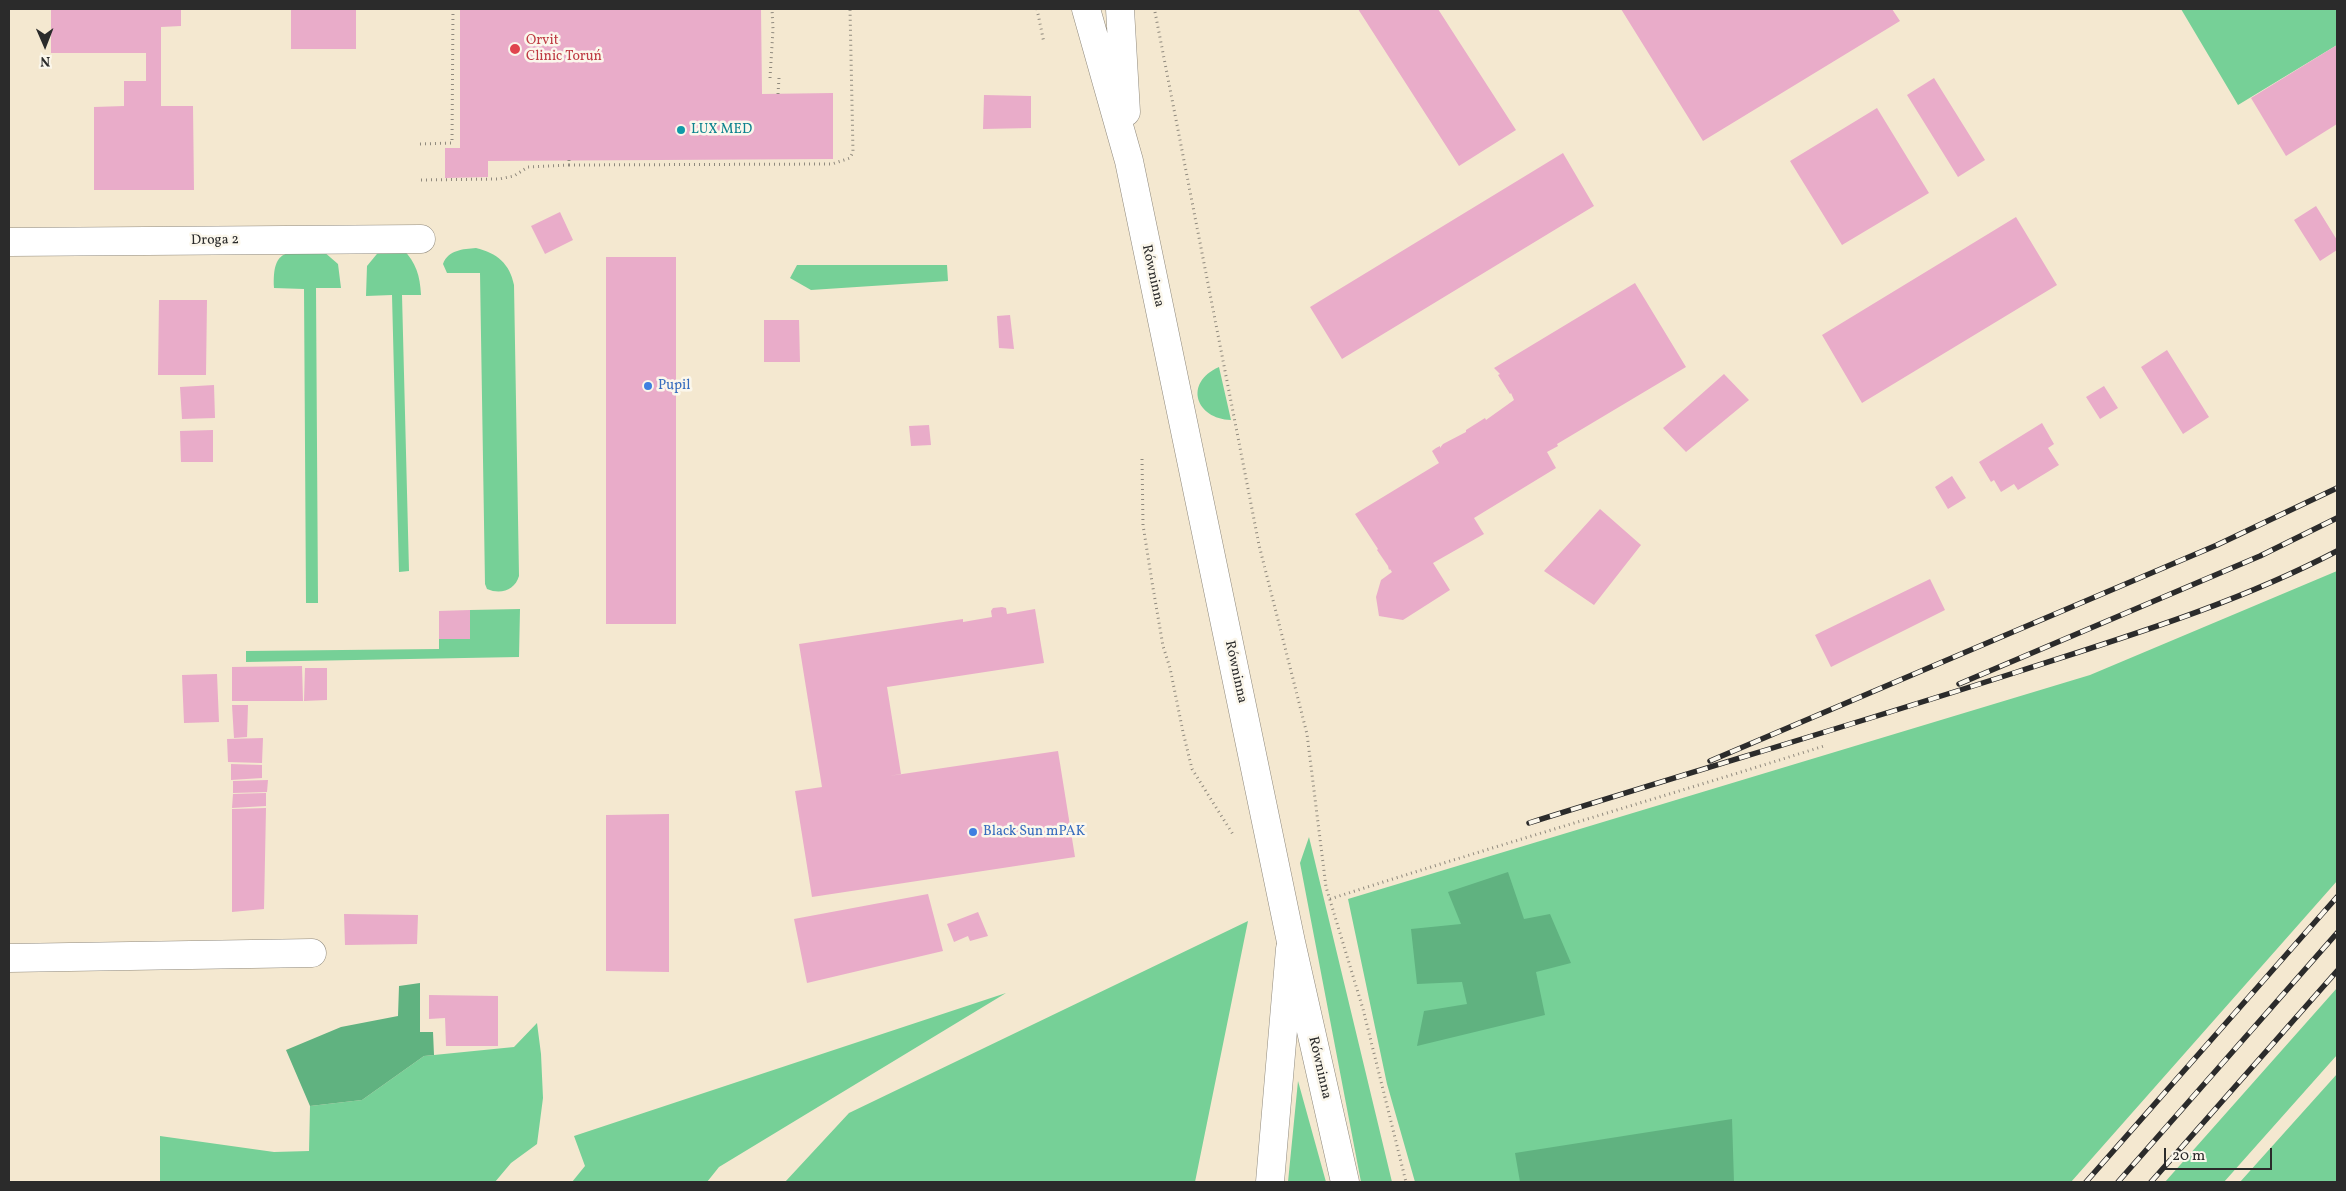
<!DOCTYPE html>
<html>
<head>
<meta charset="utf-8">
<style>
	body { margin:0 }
	#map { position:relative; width:2346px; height:1191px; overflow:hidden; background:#f4e8d0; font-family:Vollkorn,serif }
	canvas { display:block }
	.frame { position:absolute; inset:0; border:10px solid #2b2b2b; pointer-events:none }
	.north { position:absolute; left:20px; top:20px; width:50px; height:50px; -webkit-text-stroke:4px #fbf7ec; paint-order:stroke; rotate:179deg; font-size:14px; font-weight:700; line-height:20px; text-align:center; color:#2b2b2b }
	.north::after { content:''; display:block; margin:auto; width:18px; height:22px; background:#2b2b2b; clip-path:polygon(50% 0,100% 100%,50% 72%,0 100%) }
	.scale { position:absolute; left:2164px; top:1148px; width:108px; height:22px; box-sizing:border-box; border:2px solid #2b2b2b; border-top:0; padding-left:6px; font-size:15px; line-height:18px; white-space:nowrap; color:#2b2b2b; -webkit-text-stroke:4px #fbf7ec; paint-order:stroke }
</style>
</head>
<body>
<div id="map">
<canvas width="2346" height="1191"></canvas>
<div class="frame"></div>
<div class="north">N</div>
<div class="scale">20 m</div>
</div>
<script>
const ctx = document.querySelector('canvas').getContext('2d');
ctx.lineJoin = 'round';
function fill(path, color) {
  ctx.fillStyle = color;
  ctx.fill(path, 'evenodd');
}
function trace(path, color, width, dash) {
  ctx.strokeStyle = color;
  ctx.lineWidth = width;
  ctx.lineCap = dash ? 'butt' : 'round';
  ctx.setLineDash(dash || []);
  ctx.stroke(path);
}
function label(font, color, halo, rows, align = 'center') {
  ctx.font = font + ' Vollkorn,serif';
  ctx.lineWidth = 5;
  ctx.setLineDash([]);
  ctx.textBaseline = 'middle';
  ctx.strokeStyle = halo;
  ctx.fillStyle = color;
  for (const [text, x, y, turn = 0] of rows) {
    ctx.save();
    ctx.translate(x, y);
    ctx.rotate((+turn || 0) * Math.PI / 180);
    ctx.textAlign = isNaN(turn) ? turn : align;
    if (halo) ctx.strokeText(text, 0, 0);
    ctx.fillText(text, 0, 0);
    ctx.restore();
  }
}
const green = new Path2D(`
	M 2181,9 L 2337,9 L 2337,45 L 2238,105 Z
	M 476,248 C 497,253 510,264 514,285 L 519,576 C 515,590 501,595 487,589 L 485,584 L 480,273 L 447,273 L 443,264 C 448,250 463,249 476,248 Z
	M 381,249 L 403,249 C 416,263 420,275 421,295 L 402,295 L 409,571 L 399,572 L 392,295 L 366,296 L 367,266 Z
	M 323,251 L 338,264 L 341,288 L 316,288 L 318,603 L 306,603 L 304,289 L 274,288 C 272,246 289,252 323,251 Z
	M 797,265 L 947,265 L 948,281 L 811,290 L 790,278 Z
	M 1219,367 L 1231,420 C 1196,419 1183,383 1219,367 Z
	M 2337,571 L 2337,881 L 2071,1182 L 1415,1182 L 1387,1084 L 1348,899 L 2090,675 Z
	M 520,609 L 519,657 L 246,662 L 246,651 L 439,649 L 439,639 L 470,638 L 470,610 Z
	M 1309,837 L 1392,1182 L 1361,1182 L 1300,863 Z
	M 1248,921 L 1195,1182 L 785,1182 L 849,1113 Z
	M 2337,988 L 2337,1055 L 2224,1182 L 2165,1182 Z
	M 1006,993 L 719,1167 L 707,1182 L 572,1182 L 585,1166 L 574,1136 Z
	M 537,1023 L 541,1054 L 543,1098 L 537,1144 L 511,1163 L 495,1182 L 160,1182 L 160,1136 L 274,1152 L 309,1151 L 310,1106 L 362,1100 L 424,1056 L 514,1047 Z
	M 2337,1074 L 2337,1182 L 2240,1182 Z
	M 1298,1081 L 1326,1182 L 1288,1182 Z`);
const forest = new Path2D(`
	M 1508,872 L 1524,919 L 1550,914 L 1571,963 L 1536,972 L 1545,1015 L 1417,1046 L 1424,1011 L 1467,1004 L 1462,982 L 1417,984 L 1411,929 L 1461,924 L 1448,892 Z
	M 420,983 L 420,1032 L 433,1032 L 434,1055 L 424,1056 L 362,1100 L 310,1106 L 286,1050 L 341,1027 L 398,1016 L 399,986 Z
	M 1732,1119 L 1734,1182 L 1520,1182 L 1515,1153 Z`);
const building = new Path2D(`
	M 51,9 L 181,9 L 181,26 L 161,27 L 161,106 L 193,106 L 194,190 L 94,190 L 94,107 L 124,106 L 124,81 L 146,81 L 146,53 L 51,53 Z
	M 291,9 L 356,9 L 356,49 L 291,49 Z
	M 460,9 L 761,9 L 762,94 L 833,93 L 833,159 L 488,161 L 488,177 L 445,178 L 445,148 L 460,148 Z
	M 1358,9 L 1438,9 L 1516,130 L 1459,166 Z
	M 1621,9 L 1892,9 L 1900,21 L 1703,141 Z
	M 2337,45 L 2337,124 L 2286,156 L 2251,98 Z
	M 1934,78 L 1985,160 L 1958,177 L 1907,95 Z
	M 984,95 L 1031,96 L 1031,128 L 983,129 Z
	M 1877,108 L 1929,193 L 1842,245 L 1790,161 Z
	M 1563,153 L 1594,206 L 1342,359 L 1310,307 Z
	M 2316,206 L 2337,240 L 2337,250 L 2320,261 L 2294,220 Z
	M 560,212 L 573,240 L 545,254 L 531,226 Z
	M 2016,217 L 2057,285 L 1862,403 L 1822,335 Z
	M 606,257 L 676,257 L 676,624 L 606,624 Z
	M 1635,283 L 1686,367 L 1557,444 L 1558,446 L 1547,452 L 1556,468 L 1474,518 L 1484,534 L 1433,563 L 1450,590 L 1403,620 L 1379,616 L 1376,597 L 1381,580 L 1392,572 L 1390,569 L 1389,570 L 1388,566 L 1377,550 L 1378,549 L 1355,514 L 1439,463 L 1432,451 L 1436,448 L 1440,446 L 1440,448 L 1443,444 L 1466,432 L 1466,430 L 1485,418 L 1486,420 L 1514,400 L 1511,393 L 1510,394 L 1498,375 L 1500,374 L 1494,368 Z
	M 159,300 L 207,300 L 206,375 L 158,375 Z
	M 1010,315 L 1014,349 L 999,348 L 997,316 Z
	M 764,320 L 799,320 L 800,362 L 764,362 Z
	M 2167,350 L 2209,417 L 2183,434 L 2141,367 Z
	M 1724,374 L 1749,400 L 1686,452 L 1663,428 Z
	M 214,385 L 215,418 L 182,419 L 180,387 Z
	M 2104,386 L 2118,408 L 2100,419 L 2086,397 Z
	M 2042,423 L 2054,444 L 2048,448 L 2059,465 L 2018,490 L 2014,484 L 2001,492 L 1994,480 L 1991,482 L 1979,462 Z
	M 929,425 L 931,445 L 911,446 L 909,426 Z
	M 213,430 L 213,462 L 181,462 L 180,431 Z
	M 1952,476 L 1966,498 L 1948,509 L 1935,487 Z
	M 1600,509 L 1641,545 L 1594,605 L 1544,571 Z
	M 1930,579 L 1945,610 L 1831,667 L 1815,635 Z
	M 1002,607 L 1006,608 L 1007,614 L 1035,609 L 1044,663 L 887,687 L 901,774 L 889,776 L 1058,751 L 1075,857 L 812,897 L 795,791 L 822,787 L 799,644 L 963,619 L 963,622 L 992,617 L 991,611 L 993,608 Z
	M 470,610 L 470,639 L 439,639 L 439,611 Z
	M 302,666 L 303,701 L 232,701 L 232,667 Z
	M 305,668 L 327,668 L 327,700 L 304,701 Z
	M 217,674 L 219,722 L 184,723 L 182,675 Z
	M 232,705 L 248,705 L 247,737 L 234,738 Z
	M 263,738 L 262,763 L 228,762 L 227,739 Z
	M 231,764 L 262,765 L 262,778 L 231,780 Z
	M 268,780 L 267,792 L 233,793 L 233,781 Z
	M 266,793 L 266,806 L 232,808 L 233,794 Z
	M 266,808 L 264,909 L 232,912 L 232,809 Z
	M 669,814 L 669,972 L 606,971 L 606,815 Z
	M 928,894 L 943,951 L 807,983 L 794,919 Z
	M 978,912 L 988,936 L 970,941 L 968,936 L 954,942 L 947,924 Z
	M 344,914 L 418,915 L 417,944 L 345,945 Z
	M 429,995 L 498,996 L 498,1046 L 446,1046 L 445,1018 L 429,1019 Z`);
const path = new Path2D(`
	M 1037,9 L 1044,43
	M 1155,12 L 1259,545 L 1307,734 L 1326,887 L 1363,1009 L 1406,1182
	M 770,78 L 773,29 L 772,9
	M 778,94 L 779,78
	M 420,144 L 452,143 L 453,9
	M 569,160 L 569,165 L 832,164 L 850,158 L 853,152 L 850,9
	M 421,180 L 499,179 L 514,176 L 528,167 L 569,165
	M 1142,459 L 1143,525 L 1152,582 L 1163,646 L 1170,668 L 1183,732 L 1192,769 L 1234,836
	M 1330,899 C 1494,846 1660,798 1824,746`);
const minor = new Path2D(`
	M 9,242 L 421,239
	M 9,958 L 312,953
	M 1270,1182 L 1290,949`);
const tertiary = new Path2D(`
	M 1086,9 L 1129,161 L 1291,942 L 1345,1182
	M 1120,9 L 1126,112`);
const rail = new Path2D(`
	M 1959,684 L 2260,556 L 2337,518
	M 1710,761 L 2217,545 L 2337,488
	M 1529,823 C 1691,772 1855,724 2017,672 C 2125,637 2236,604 2337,551
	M 2086,1182 L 2337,897
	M 2118,1182 L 2337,933
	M 2151,1182 L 2337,971`);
const markers = [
	[515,49,6,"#e0444e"],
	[681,130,5,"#0f9aa8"],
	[648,386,5,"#3f7fe0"],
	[973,832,5,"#3f7fe0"]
];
const healthNames = [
	["Orvit",526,41],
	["Clinic Toruń",526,57]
];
const cultureNames = [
	["LUX MED",691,130]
];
const streetNames = [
	["Droga 2",215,241,-1],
	["Równinna",1152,276,78],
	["Równinna",1235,672,78],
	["Równinna",1319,1068,77]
];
const shopNames = [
	["Pupil",658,386],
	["Black Sun mPAK",983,832]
];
fill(green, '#76d097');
fill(forest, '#60b280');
fill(building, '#e9acc9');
trace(minor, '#908a7e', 29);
trace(tertiary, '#908a7e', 29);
trace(path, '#908a7e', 3, [1, 4]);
trace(minor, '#fff', 28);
trace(tertiary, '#fff', 28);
trace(rail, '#2b2b2b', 5.5);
trace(rail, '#fbf7ec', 4, [11]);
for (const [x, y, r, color] of markers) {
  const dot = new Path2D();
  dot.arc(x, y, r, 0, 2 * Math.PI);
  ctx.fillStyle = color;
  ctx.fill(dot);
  trace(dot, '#fbf7ec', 2);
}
label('14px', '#be3a42', '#fbf7ec', healthNames, 'left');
label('14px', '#0d838f', '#fbf7ec', cultureNames, 'left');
label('14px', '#2b2b2b', '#fbf7ec', streetNames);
label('14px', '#366cbe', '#fbf7ec', shopNames, 'left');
</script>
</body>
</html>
